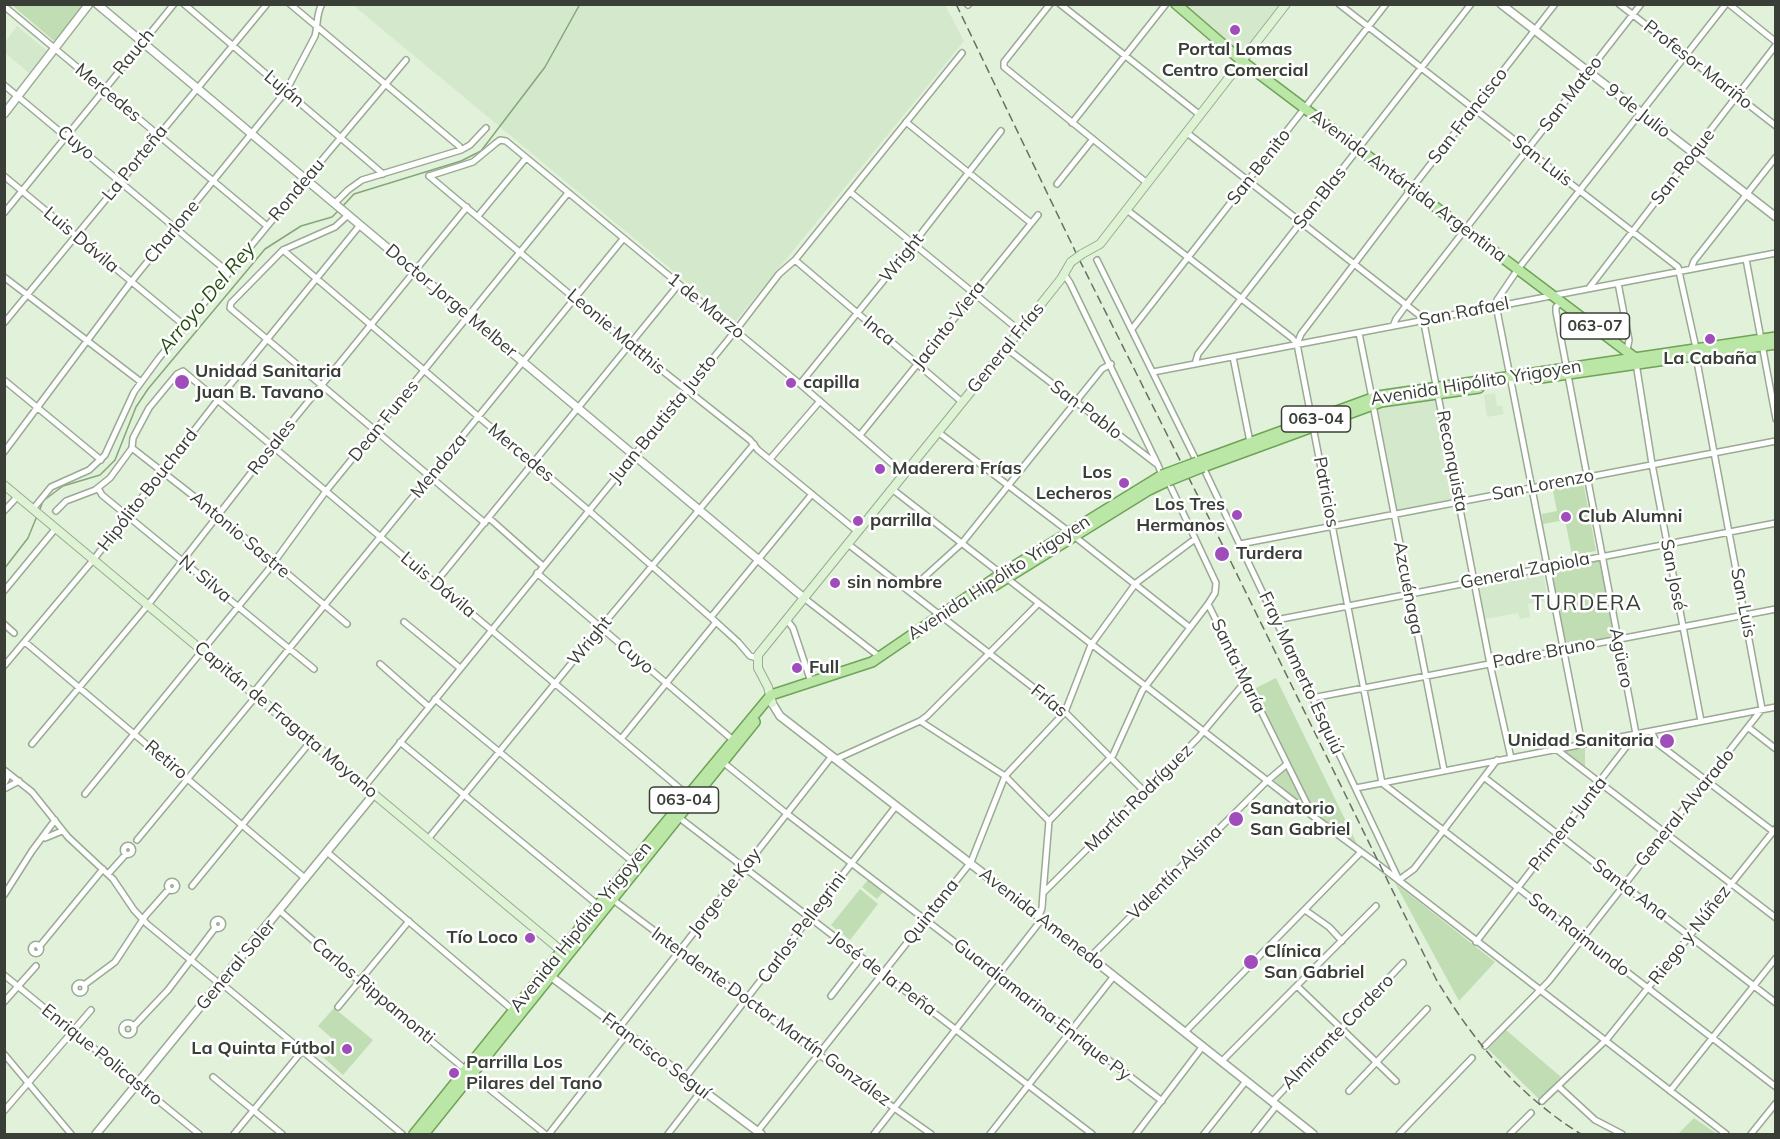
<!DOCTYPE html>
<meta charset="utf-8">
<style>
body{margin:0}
#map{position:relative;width:1780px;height:1139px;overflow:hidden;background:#e1f1da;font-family:Mulish,sans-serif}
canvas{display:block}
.frame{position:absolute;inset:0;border:6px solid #393f36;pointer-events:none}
</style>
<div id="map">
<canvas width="1780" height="1139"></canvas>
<div class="frame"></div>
</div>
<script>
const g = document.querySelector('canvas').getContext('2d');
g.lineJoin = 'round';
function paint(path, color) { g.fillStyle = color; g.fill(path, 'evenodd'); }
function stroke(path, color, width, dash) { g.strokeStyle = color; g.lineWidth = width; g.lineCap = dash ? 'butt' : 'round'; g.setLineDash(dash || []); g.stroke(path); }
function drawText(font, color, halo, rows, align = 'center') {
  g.font = font + ' Mulish,sans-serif'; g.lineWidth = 5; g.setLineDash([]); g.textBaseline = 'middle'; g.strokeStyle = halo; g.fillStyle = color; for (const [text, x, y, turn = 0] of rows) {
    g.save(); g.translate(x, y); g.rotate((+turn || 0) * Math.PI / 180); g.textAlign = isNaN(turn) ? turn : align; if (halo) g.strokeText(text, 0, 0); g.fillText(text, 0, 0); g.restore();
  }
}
paint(new Path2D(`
 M 353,5 L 945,5 L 964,41 L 735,322 Z
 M 1180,5 L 1280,5 L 1241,55 Z
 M 17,26 L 47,51 L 29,73 L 5,53 L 5,42 Z
 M 1495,393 L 1497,406 L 1502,406 L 1504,414 L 1487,417 L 1484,395 Z
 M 1436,396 L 1455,500 L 1395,512 L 1376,405 Z
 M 1543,573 L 1548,600 L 1528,604 L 1530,617 L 1520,619 L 1518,613 L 1485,619 L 1479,585 Z`), '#d4e9cb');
paint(new Path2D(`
 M 12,5 L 85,5 L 54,41 Z
 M 1583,481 L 1596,551 L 1572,555 L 1565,520 L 1543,524 L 1542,514 L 1557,511 L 1552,486 Z
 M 1602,556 L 1617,639 L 1563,649 L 1546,566 Z
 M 1276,678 L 1358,846 L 1314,812 L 1254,689 Z
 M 1585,746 L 1585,769 L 1562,750 Z
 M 1286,769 L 1306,808 L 1274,780 Z
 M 868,880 L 883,892 L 877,899 L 862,887 Z
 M 1395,883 L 1495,962 L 1459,1001 Z
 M 860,889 L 878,904 L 850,940 L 831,925 Z
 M 334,1008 L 373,1040 L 343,1075 L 322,1056 L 335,1041 L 318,1026 Z
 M 1506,1030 L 1561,1077 L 1539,1099 L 1488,1049 Z
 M 1694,1118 L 1717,1134 L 1678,1134 Z`), '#c0ddb4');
stroke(new Path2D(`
 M 342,207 L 354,194 L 461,161 L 481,151 L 545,67 L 580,4
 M 39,512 L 43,501 L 63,486 L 100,475 L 115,460 L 136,407 L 148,389 L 265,249 L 301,226 L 332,217 L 339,210
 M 4,569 L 28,538 L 37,516`), '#85a778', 1.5);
const minor = new Path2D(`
 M 184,4 L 383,174
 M 290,4 L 459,146 L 461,150
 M 1050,4 L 1004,62 L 1004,67 L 1147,183
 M 1060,4 L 1200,115
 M 1339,4 L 1678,267 L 1696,348
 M 1619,4 L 1776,126
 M 1729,4 L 1776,42
 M 968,5 L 969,4
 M 4,6 L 267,226
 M 4,85 L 228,272
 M 906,122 L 1031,223
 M 1072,123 L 1166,4
 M 1186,132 L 1423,318 L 1490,664 L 1511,758
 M 4,176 L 185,326
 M 429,176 L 473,162 L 496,143 L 500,140 L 506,141 L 800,384 L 904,474
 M 429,176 L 630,345 L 750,440 L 758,450 L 858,532
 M 1057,184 L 1093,139
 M 850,192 L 1020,331
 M 335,203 L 348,190 L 362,180 L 461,150 L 470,145 L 486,128
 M 1127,210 L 1292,338 L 1297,344 L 1382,783 L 1776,1087
 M 4,213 L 174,4
 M 348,215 L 335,227 L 283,250 L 231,303 L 230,308 L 485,523
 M 478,216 L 526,158
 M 283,250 L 588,510 L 716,622 L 738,642 L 750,656 L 757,658
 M 1746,259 L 1776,419
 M 795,260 L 962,402
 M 1097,260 L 1197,462
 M 1691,269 L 1694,261 L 1776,157
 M 1064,274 L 1070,283 L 1158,465
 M 4,277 L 141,382
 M 1618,283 L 1629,340 L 1627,350
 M 1589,288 L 1776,45
 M 4,323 L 267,4
 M 1393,326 L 1396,319 L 1407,304 L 1641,4
 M 1132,329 L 1386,4
 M 1359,333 L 1372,398
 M 1297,344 L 1301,334 L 1412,188 L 1555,4
 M 1006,348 L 1158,465 L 1162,475
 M 1233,357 L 1250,442
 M 1636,363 L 1652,464 L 1701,721
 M 1195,364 L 1198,354 L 1471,4
 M 1153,372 L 1776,253
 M 4,380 L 101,460
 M 800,384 L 913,244 L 1001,131
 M 1373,405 L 1444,770
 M 938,432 L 1068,531
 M 860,435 L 1038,215
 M 132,448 L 219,516 L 347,624
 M 4,452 L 131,282 L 286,91 L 315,36 C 318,25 316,14 322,4
 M 770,459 L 820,401
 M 1203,467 L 1399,880 L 1414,869 L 1497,760
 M 1168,481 L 1216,583 L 1215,593 L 1208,604 L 1313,816
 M 98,488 L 102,495 L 314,669
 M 892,489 L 1314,817 L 1375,862 L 1726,1134
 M 33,509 L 51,487 L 89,470 L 105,455 L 134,392 L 159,358 L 306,179 L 406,60
 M 4,511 L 18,496
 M 56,511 L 66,501 L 95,490 L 110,478 L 132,448 L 133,438 L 149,408 L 177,374 L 183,371 L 690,797
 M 489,518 L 543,566
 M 1074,536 L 1189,627
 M 848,544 L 1065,712 L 1145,792
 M 1240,544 L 1776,441
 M 537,573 L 733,740
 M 436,582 L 679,284
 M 4,591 L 56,528
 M 909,591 L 962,543 L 1102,369 L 1111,364
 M 804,598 L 880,657
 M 711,617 L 812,494
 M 787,620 L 793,628 L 811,682
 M 1276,620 L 1776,523
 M 404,622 L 460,668
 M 4,624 L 14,633
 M 25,642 L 306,879
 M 380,664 L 429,707
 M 4,666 L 94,559 L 217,401 L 360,225
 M 253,693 L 623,239
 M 1312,698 L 1776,609
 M 435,699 L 633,862
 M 920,721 L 1005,776 L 1049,821
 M 1749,728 L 1776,749
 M 1651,731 L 1657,743 L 1774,832
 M 621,739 L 716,622
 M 400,742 L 598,905
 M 32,744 L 148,605 L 272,446 L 467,207
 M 1582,744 L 1496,305 L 1497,300 L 1518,269 L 1726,4
 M 1556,749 L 1776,918
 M 836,759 L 920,721 L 927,716 L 1038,604
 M 724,763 L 786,813 L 1162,1101
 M 4,770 L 32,792 L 68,837 L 113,879 L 134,910 L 147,924 L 215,980
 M 1485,778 L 1776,1003
 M 4,784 L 9,774
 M 365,786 L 736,330 L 779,274 L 795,260 L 962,53
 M 1356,788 L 1776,707
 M 4,789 L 19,781
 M 85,794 L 269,569 L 326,491 L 568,193
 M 677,816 L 1092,1134
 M 45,838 L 62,831
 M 428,839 L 601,627 L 754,444
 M 137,840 L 257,695
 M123.5 850a4.5 4.5 0 1 1 9 0a4.5 4.5 0 1 1-9 0Z
 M 327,852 L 514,1011
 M 108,874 L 126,854
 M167.5 886a4.5 4.5 0 1 1 9 0a4.5 4.5 0 1 1-9 0Z
 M 192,886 L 311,741
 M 1043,893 L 1049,821 L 1113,755 L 1142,691 L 1208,604
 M 4,895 L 32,851 L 55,820
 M 612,899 L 818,1054 L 931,1134
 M 1305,910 L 1329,927 L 1342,941
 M 280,911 L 359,981 L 466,1070
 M 1039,916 L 1042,908 L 1043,893 L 1198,738 L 1245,682
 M213.5 924a4.5 4.5 0 1 1 9 0a4.5 4.5 0 1 1-9 0Z
 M 1476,942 L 1636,734 L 1556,312 L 1556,307 L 1562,301
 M31.5 949a4.5 4.5 0 1 1 9 0a4.5 4.5 0 1 1-9 0Z
 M 39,947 L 103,869
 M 1090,957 L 1267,781 L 1287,764
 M 4,975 L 199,1134
 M75 988a5 5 0 1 1 10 0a5 5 0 1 1-10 0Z
 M 221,983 L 402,1134
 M 84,985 L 115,962 L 146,915 L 169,889
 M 1297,986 L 1396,1081
 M 831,996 L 861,957
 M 4,1002 L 36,966
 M 338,1007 L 409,921
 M122 1029a6 6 0 1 1 12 0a6 6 0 1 1-12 0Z
 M 134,1026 L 168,990 L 215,928
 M 619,1028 L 832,756
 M 1185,1032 L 1361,852
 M 1485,1046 L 1549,981 L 1762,709 L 1696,356
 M 4,1054 L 71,1134
 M 1222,1061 L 1376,906
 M 472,1075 L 545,1134
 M 213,1077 L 282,1134
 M 685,1078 L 896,806
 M 1558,1086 L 1595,1120 L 1622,1134
 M 1349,1091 L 1427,1009
 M 1670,1091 L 1776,958
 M 1542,1101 L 1607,1039 L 1776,828
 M 1272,1102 L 1403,963
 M 4,1111 L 91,1010
 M 757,1132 L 971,862 L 1005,776 L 1065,712 L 1091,645 L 1136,583 L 1195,539
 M 234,1134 L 302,1051
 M 549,1134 L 627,1034
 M 668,1134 L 702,1090
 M 874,1134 L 1042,919
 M 990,1134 L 1114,976
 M 1136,1134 L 1203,1046
 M 1204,1134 L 1246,1081
 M 1254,1134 L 1277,1105
 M 1399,1134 L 1472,1058
 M 1510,1134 L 1531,1113
 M 1751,1134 L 1776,1103`);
const tertiary = new Path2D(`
 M 97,4 L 804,598
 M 1501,4 L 1776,217
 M 4,114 L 89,4
 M 772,703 L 780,716 L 1042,919 L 1313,1134
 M 549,975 L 761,1134
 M 96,1134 L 374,794`);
const secondary = new Path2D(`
 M 1082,254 L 1100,244 L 1286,4
 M 4,485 L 564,953
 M 772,703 L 768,687 L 758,668 L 758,655 L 1006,348 L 1061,279 L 1071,262`);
const primary = new Path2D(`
 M 1176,4 L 1242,61 L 1642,363
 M 1534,379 L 1776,344
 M 1197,462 L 1378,396 L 1776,337
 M 1203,467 L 1381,402 L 1479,388
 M 991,588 L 1149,490 L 1168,481
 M 414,1134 L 633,862 L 771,695 L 872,662 L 1001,574 L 1162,475
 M 424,1134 L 755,722`);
stroke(minor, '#9aaa94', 8);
stroke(tertiary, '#9aaa94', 10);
stroke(secondary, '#9aaa94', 10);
stroke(primary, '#70a258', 12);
stroke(minor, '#fff', 5);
stroke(tertiary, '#fff', 7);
stroke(secondary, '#ddf3d3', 8);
stroke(primary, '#bbe7a6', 9);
stroke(new Path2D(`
 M 956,4 L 1079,259 L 1227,554 L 1436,979 C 1473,1041 1519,1096 1581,1134`), '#677063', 1.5, [9, 4.5]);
const secondaryBridge = new Path2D(`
 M 1071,262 L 1082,254`);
const primaryBridge = new Path2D(`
 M 1162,475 L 1197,462
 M 1168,481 L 1203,467`);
stroke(secondaryBridge, '#9aaa94', 10, []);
stroke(primaryBridge, '#70a258', 12, []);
stroke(secondaryBridge, '#ddf3d3', 8);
stroke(primaryBridge, '#bbe7a6', 9);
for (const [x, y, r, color] of [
 [1235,30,6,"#a04dbc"],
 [1710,339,6,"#a04dbc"],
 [182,382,8,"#a04dbc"],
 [791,383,6,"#a04dbc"],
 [880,469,6,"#a04dbc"],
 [1124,483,6,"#a04dbc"],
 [1237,515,6,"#a04dbc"],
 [1566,517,6,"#a04dbc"],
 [858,521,6,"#a04dbc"],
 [1222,554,8,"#a04dbc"],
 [835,583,6,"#a04dbc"],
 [797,668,6,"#a04dbc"],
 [1667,741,8,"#a04dbc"],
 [1236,819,8,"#a04dbc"],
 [530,938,6,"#a04dbc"],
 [1251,962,8,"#a04dbc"],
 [347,1049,6,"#a04dbc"],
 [454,1073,6,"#a04dbc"]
]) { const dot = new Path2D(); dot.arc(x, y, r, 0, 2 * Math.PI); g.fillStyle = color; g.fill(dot); stroke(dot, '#fff', 2); }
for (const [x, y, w] of [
 [1595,326,69],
 [1316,419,69],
 [684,800,69]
]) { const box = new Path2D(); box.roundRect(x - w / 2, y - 13, w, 26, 4.5); g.fillStyle = '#fff'; g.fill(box); stroke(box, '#393f36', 1.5); }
drawText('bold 16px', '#393f36', null, [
 ["063-07",1595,326],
 ["063-04",1316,419],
 ["063-04",684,800]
]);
drawText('bold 18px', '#393f36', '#fff', [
 ["Portal Lomas",1235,50,"center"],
 ["Centro Comercial",1235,71,"center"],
 ["La Cabaña",1710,359,"center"],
 ["Unidad Sanitaria",195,372],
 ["Juan B. Tavano",195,393],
 ["capilla",803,383],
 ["Maderera Frías",892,469],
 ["Los",1112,473,"right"],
 ["Lecheros",1112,494,"right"],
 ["Los Tres",1225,505,"right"],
 ["Hermanos",1225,526,"right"],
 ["Club Alumni",1578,517],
 ["parrilla",870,521],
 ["Turdera",1236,554],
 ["sin nombre",847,583],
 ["Full",809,668],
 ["Unidad Sanitaria",1654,741,"right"],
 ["Sanatorio",1250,809],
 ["San Gabriel",1250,830],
 ["Tío Loco",518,938,"right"],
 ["Clínica",1264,952],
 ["San Gabriel",1264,973],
 ["La Quinta Fútbol",335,1049,"right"],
 ["Parrilla Los",466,1063],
 ["Pilares del Tano",466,1084]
], 'left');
drawText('18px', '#393f36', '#fff', [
 ["Rauch",134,52,-51],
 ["Profesor Mariño",1698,65,38],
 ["Luján",284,89,40],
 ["Mercedes",108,93,40],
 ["San Mateo",1571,94,-52],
 ["9 de Julio",1638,111,38],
 ["San Francisco",1468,116,-52],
 ["Cuyo",76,143,40],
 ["San Luis",1542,161,38],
 ["La Porteña",135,163,-51],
 ["San Benito",1259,167,-52],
 ["San Roque",1683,167,-52],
 ["Avenida Antártida Argentina",1408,186,37],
 ["Rondeau",297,190,-50],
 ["San Blas",1320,198,-52],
 ["Charlone",172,232,-51],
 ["Luis Dávila",81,240,40],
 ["Wright",902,258,-51],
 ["Doctor Jorge Melber",451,301,40],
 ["1 de Marzo",706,306,39],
 ["San Rafael",1464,312,-11],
 ["Jacinto Viera",949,325,-52],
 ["Inca",879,331,39],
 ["Leonie Matthis",616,332,40],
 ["General Frías",1006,348,-51],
 ["Avenida Hipólito Yrigoyen",1476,383,-9],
 ["San Pablo",1086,410,37],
 ["Juan Bautista Justo",663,419,-51],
 ["Dean Funes",384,421,-51],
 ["Rosales",272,447,-52],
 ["Mercedes",521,453,40],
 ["Reconquista",1452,461,79],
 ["Mendoza",439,466,-51],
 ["San Lorenzo",1543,485,-11],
 ["Hipólito Bouchard",148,490,-52],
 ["Patricios",1326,492,79],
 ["Antonio Sastre",240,535,40],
 ["General Zapiola",1525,571,-11],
 ["San José",1673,575,79],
 ["Avenida Hipólito Yrigoyen",999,578,-33],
 ["N. Silva",205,579,40],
 ["Luis Dávila",438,585,40],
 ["Azcuénaga",1408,588,79],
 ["San Luis",1743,603,79],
 ["Wright",590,641,-51],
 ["Padre Bruno",1544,653,-11],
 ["Cuyo",635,657,40],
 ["Agüero",1621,658,79],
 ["Santa María",1238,666,64],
 ["Fray Mamerto Esquiú",1301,673,65],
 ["Frías",1049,701,39],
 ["Capitán de Fragata Moyano",286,720,40],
 ["Retiro",166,760,40],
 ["Martín Rodríguez",1139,798,-45],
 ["General Alvarado",1685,808,-51],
 ["Primera Junta",1568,824,-52],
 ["Valentín Alsina",1175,873,-45],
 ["Santa Ana",1630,890,37],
 ["Jorge de Kay",725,892,-52],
 ["Quintana",931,912,-52],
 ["Avenida Amenedo",1042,919,38],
 ["Avenida Hipólito Yrigoyen",581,927,-51],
 ["Carlos Pellegrini",802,928,-53],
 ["San Raimundo",1579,935,38],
 ["Riego y Núñez",1690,935,-52],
 ["General Soler",236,965,-50],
 ["José de la Peña",883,974,37],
 ["Carlos Rippamonti",373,991,40],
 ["Guardiamarina Enrique Py",1042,1010,38],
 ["Intendente Doctor Martín González",771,1017,36],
 ["Almirante Cordero",1338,1032,-46],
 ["Enrique Policastro",102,1055,39],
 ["Francisco Seguí",656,1056,37]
]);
drawText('italic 20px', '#264f0f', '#fff', [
 ["Arroyo Del Rey",207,298,-50]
]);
g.letterSpacing = '1.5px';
drawText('21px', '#393f36', '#fff', [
 ["TURDERA",1587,604]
]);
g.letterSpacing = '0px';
</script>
